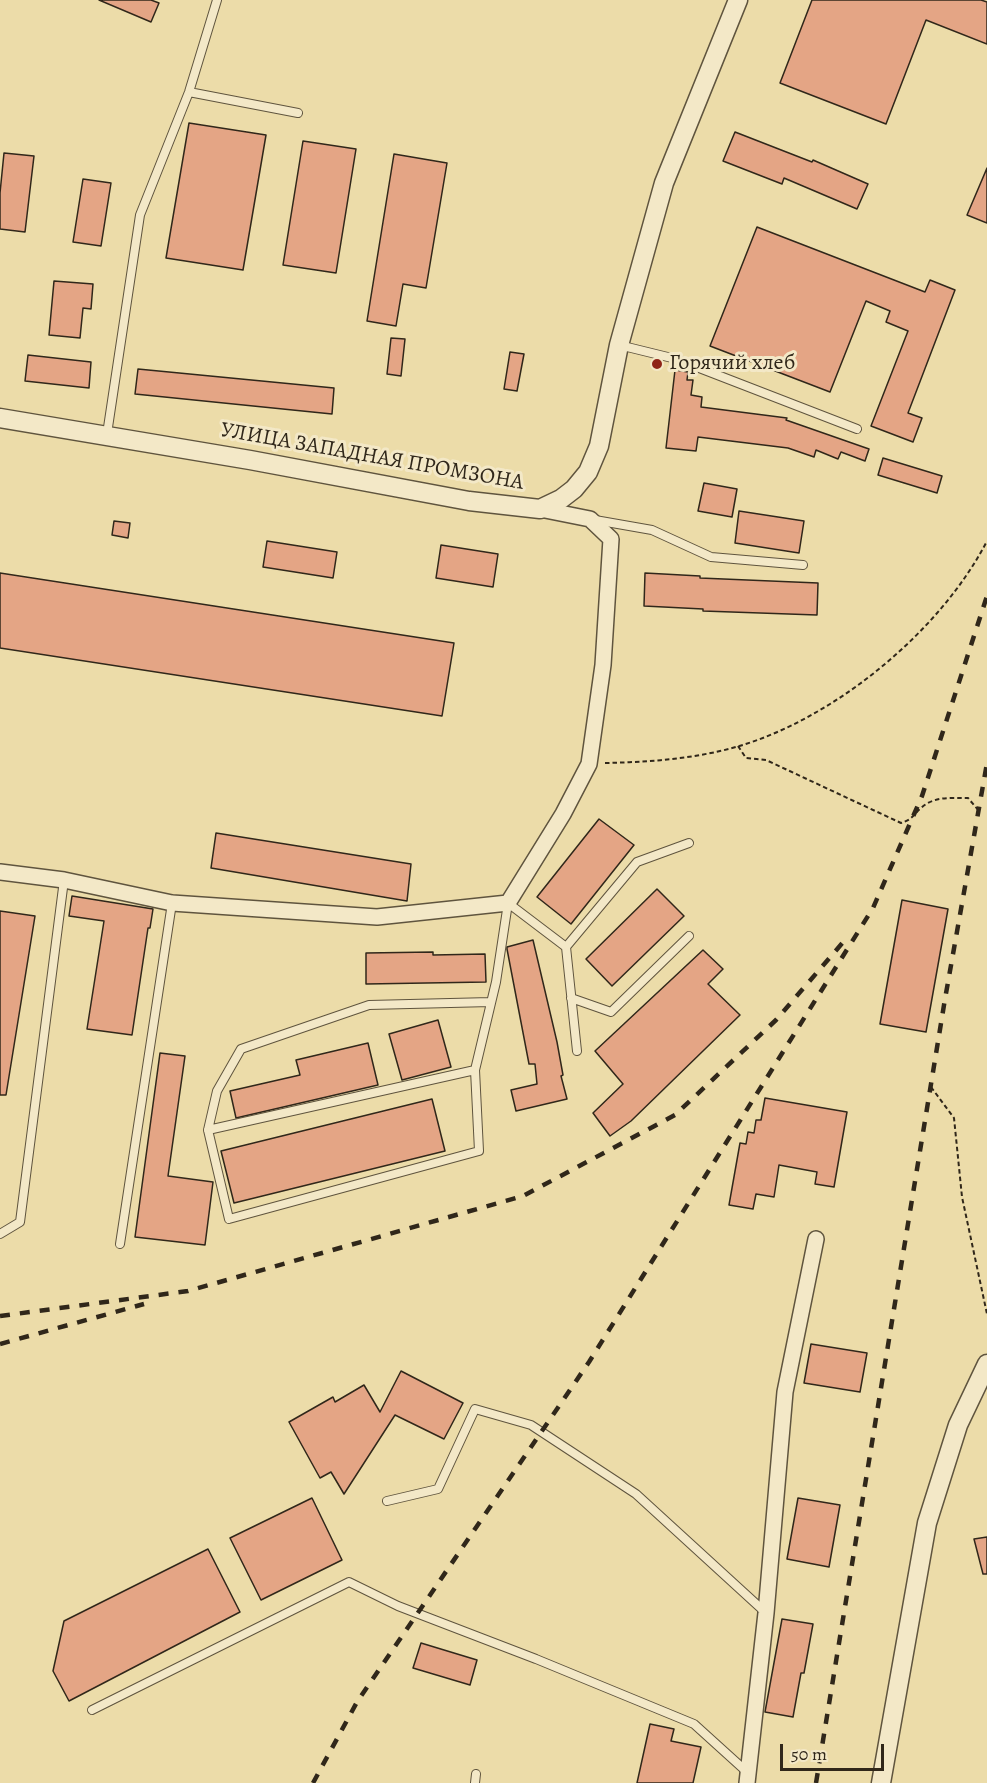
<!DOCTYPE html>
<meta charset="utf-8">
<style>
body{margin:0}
#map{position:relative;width:987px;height:1783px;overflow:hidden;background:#ecdca9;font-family:Alegreya,serif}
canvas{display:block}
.scale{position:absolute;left:780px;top:1744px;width:104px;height:27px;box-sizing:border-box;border:3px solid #30271a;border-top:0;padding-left:8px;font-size:18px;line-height:21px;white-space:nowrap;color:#30271a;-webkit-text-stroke:4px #f3e8c7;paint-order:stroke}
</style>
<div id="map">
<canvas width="987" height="1783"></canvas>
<div class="scale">50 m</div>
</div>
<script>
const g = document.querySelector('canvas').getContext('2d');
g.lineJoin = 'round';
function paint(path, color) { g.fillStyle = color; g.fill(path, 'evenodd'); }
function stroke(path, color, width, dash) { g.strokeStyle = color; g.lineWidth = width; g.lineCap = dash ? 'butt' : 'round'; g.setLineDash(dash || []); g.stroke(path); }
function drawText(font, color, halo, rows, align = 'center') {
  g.font = font + ' Alegreya,serif'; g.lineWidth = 6; g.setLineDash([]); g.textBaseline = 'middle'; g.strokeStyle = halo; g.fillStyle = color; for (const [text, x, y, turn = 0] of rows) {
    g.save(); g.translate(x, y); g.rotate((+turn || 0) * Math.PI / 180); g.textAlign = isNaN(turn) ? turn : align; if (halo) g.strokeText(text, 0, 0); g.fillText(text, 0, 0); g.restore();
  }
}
const building = new Path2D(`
 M 99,0 L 151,0 L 159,3 L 151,22 Z
 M 812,0 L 981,0 L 987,2 L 987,44 L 926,20 L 886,124 L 780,83 Z
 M 189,123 L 266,135 L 243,270 L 166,258 Z
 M 735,132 L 812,162 L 813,160 L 868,184 L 857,209 L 784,178 L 782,184 L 723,161 Z
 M 303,141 L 356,149 L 336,273 L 283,265 Z
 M 4,153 L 34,156 L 25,232 L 0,229 L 0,193 Z
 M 394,154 L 447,163 L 426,288 L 403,284 L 396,326 L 367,321 Z
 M 987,168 L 987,223 L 967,215 Z
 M 83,179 L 111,183 L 101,246 L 73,242 Z
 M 757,227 L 925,292 L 930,280 L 955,290 L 908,413 L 922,418 L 913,442 L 871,426 L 908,331 L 886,322 L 890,311 L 866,301 L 830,392 L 710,346 Z
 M 54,281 L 93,284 L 91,309 L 83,308 L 80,338 L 49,335 Z
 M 391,338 L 405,339 L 401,376 L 387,374 Z
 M 510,352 L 524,354 L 517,391 L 504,389 Z
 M 28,355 L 91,362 L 89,388 L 25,381 Z
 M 138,369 L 334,388 L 332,414 L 135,394 Z
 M 675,370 L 688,372 L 687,380 L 693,380 L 691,395 L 702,397 L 701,407 L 787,418 L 786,420 L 869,449 L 865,461 L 841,452 L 838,459 L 816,450 L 814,457 L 788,448 L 698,437 L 696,451 L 666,448 Z
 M 883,458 L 942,476 L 937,493 L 878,475 Z
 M 704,483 L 737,489 L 732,517 L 698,511 Z
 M 739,511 L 804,521 L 799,553 L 735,543 Z
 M 114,521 L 130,523 L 128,538 L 112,535 Z
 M 267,541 L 337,552 L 333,578 L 263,567 Z
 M 441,545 L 498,554 L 493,587 L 436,578 Z
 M 0,573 L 454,643 L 442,716 L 0,648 Z
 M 645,573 L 700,576 L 700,578 L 818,583 L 817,615 L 703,611 L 703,609 L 644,606 Z
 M 599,819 L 634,845 L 571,924 L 537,897 Z
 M 216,833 L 411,864 L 407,901 L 211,868 Z
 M 657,889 L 684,916 L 612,986 L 586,959 Z
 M 72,896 L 153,909 L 150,928 L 148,928 L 132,1035 L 87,1029 L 104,921 L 69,916 Z
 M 902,900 L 948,909 L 926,1032 L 880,1024 Z
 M 0,911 L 35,916 L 6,1095 L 0,1095 Z
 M 533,940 L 557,1042 L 563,1075 L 561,1076 L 567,1099 L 516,1111 L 511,1090 L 537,1084 L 535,1064 L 529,1064 L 507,949 L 507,947 Z
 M 703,950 L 723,969 L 708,984 L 740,1015 L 631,1121 L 610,1136 L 593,1113 L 623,1084 L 595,1051 Z
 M 433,952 L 433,955 L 485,954 L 486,982 L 366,984 L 366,953 Z
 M 438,1020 L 451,1067 L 402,1080 L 389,1034 Z
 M 368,1043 L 378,1085 L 236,1118 L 230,1091 L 300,1075 L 296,1060 Z
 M 160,1053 L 185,1056 L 168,1176 L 213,1182 L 205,1245 L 135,1237 Z
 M 765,1098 L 847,1112 L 834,1187 L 815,1184 L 817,1172 L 779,1165 L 774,1197 L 756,1194 L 753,1209 L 729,1205 L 740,1143 L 746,1144 L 748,1132 L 754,1133 L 756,1120 L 761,1120 Z
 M 432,1099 L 445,1151 L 234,1203 L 221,1151 Z
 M 811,1344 L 867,1353 L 860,1392 L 804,1383 Z
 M 401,1371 L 463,1403 L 444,1439 L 395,1415 L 344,1494 L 331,1472 L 320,1478 L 289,1422 L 333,1397 L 335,1402 L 364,1385 L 380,1412 Z
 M 312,1498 L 342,1560 L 261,1600 L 230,1538 Z
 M 798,1498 L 840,1505 L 829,1567 L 787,1559 Z
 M 987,1537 L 987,1574 L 983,1574 L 974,1539 Z
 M 208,1549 L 240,1612 L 69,1701 L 53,1671 L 64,1621 Z
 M 782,1619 L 813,1624 L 804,1673 L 801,1673 L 793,1717 L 765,1712 Z
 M 421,1643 L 477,1660 L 470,1685 L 413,1668 Z
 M 650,1724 L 674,1729 L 671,1741 L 701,1747 L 693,1783 L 637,1783 Z`);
paint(building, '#e4a585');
stroke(building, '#30271a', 1.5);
const service = new Path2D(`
 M 189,92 L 298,113
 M 619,345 L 676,359 L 857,429
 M 107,434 L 140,215 L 189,92 L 217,0
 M 595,520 L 652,530 L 711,557 L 803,565
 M 566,947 L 637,862 L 689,843
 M 571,998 L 611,1012 L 689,936
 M 475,1070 L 208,1130 L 229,1219 L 479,1151 L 475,1070 L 496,982 L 508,903 L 566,947 L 577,1051
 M 208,1130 L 217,1091 L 241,1049 L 369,1005 L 491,1002
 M 0,1234 L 20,1222 L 64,880
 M 120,1244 L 172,903
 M 387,1501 L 438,1489 L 475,1409 L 531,1425 L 636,1494 L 765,1612
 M 92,1710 L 349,1582 L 398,1606 L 536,1659 L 694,1724 L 747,1772
 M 475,1783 L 476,1774`);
const minor = new Path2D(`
 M 0,872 L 64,880 L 172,903 L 377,917 L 508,903 L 563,814 L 589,764 L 603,665 L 611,539 L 590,519 L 540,509
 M 747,1783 L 766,1613 L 785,1392 L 816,1239`);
const tertiary = new Path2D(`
 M 0,418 L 250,460 L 469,501 L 540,509 L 561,499 L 574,489 L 588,472 L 599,446 L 619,345 L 664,183 L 738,0
 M 881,1783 L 927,1523 L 958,1425 L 987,1364`);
stroke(service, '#5f543e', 10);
stroke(minor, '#5f543e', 18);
stroke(tertiary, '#5f543e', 21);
stroke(new Path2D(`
 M 738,746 L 746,758 L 766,760 L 901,823 C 913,819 912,816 921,808 C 934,796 951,798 968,798 L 979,811
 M 605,763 C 649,762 693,759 736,747 C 834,719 940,632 987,541
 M 931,1087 L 954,1118 L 962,1197 L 987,1314`), '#30271a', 2, [4.5, 3]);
stroke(service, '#f3e8c7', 8);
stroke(minor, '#f3e8c7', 15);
stroke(tertiary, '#f3e8c7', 18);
stroke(new Path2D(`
 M 0,1316 L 188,1291 L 523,1196 L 675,1115 L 776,1020 L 845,940
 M 0,1344 L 144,1304
 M 313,1783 L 357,1702 L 589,1362 L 873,908 L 922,796 L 987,596
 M 816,1783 L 945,999 L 987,763`), '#30271a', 4.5, [10, 10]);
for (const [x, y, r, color] of [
 [657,364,6,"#8f2418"]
]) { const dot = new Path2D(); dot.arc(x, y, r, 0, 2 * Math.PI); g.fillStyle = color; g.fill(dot); stroke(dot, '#f3e8c7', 2); }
drawText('22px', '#30271a', '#f3e8c7', [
 ["Горячий хлеб",669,364]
], 'left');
drawText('22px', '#30271a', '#f3e8c7', [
 ["УЛИЦА ЗАПАДНАЯ ПРОМЗОНА",372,457,10]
]);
</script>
